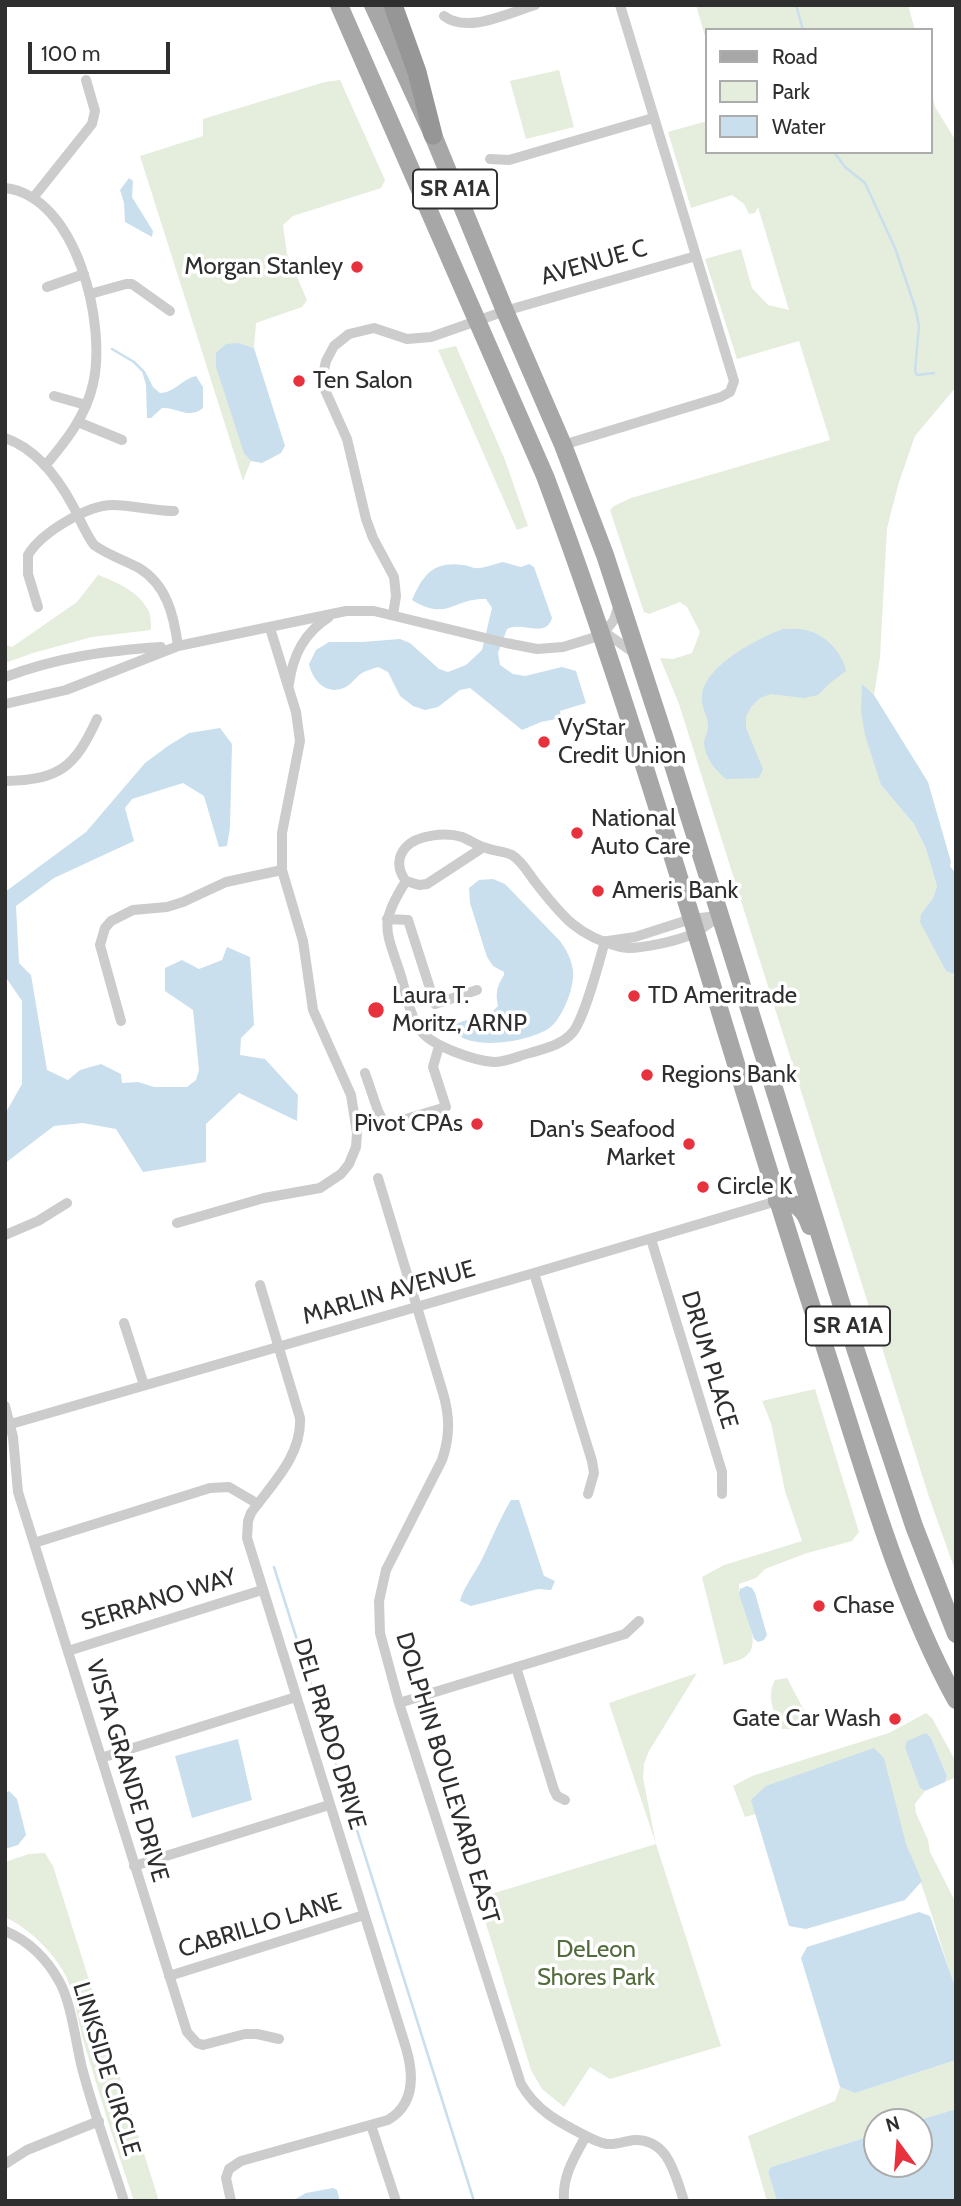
<!DOCTYPE html>
<style>
body{margin:0}
#map{position:relative;width:961px;height:2206px;overflow:hidden;background:#fff;font-family:Cabin,sans-serif}
canvas{display:block}
.frame{position:absolute;inset:0;border:7px solid #2f2f2f;pointer-events:none}
.legend{position:absolute;left:705px;top:28px;width:228px;height:126px;box-sizing:border-box;background:#fff;border:2px solid #acacac;margin:0;padding:9px 12px;list-style:none;font-size:21px;color:#2f2f2f}
.legend li{display:flex;align-items:center;gap:14px;height:35px}
.legend b{width:35px;border:2px solid #acacac}
.north{position:absolute;left:863px;top:2108px;width:70px;height:70px;box-sizing:border-box;background:#fff;border:2px solid #acacac;border-radius:50%;rotate:344deg;font-size:19px;font-weight:700;line-height:28px;text-align:center;color:#2f2f2f}
.north::after{content:'';display:block;margin:auto;width:24px;height:32px;background:#e7313d;clip-path:polygon(50% 0,100% 100%,50% 72%,0 100%)}
.scale{position:absolute;left:28px;top:42px;width:142px;height:32px;box-sizing:border-box;border:4px solid #2f2f2f;border-top:0;padding-left:9px;font-size:21px;line-height:24px;white-space:nowrap;color:#2f2f2f;-webkit-text-stroke:5px #fff;paint-order:stroke}
</style>
<div id="map">
<canvas width="961" height="2206"></canvas>
<div class="frame"></div>
<ul class="legend">
<li><b style="height:9px;background:#a7a7a7"></b>Road</li>
<li><b style="height:19px;background:#e5eddd"></b>Park</li>
<li><b style="height:19px;background:#c9dfed"></b>Water</li>
</ul>
<div class="north">N</div>
<div class="scale">100 m</div>
</div>
<script>
const g = document.querySelector('canvas').getContext('2d');
g.lineJoin = 'round';
function paint(path, color) { g.fillStyle = color; g.fill(path, 'evenodd'); }
function stroke(path, color, width, dash) { g.strokeStyle = color; g.lineWidth = width; g.lineCap = dash ? 'butt' : 'round'; g.setLineDash(dash || []); g.stroke(path); }
function drawText(font, color, halo, rows, align = 'center') {
  g.font = font + ' Cabin,sans-serif'; g.lineWidth = 7; g.setLineDash([]); g.textBaseline = 'middle'; g.strokeStyle = halo; g.fillStyle = color; for (const [text, x, y, turn = 0] of rows) {
    g.save(); g.translate(x, y); g.rotate((+turn || 0) * Math.PI / 180); g.textAlign = isNaN(turn) ? turn : align; if (halo) g.strokeText(text, 0, 0); g.fillText(text, 0, 0); g.restore();
  }
}
paint(new Path2D(`
 M 696,5 L 908,5 L 915,30 L 707,30 L 707,43 Z
 M 559,70 L 574,127 L 526,139 L 510,81 Z
 M 340,80 L 385,180 L 381,188 L 293,216 L 283,225 L 287,254 L 307,300 L 302,307 L 256,323 L 254,348 L 239,343 L 244,452 L 251,461 L 243,481 L 140,156 L 203,136 L 203,119 L 325,82 Z
 M 931,91 L 935,107 L 956,141 L 956,387 L 915,436 L 899,482 L 887,528 L 880,657 L 874,695 L 862,685 L 881,785 L 914,824 L 926,849 L 937,886 L 933,898 L 921,914 L 946,971 L 953,974 L 956,983 L 956,1573 L 929,1497 L 679,704 L 660,658 L 673,659 L 692,653 L 700,632 L 687,607 L 680,602 L 649,614 L 644,612 L 610,510 L 614,506 L 631,498 L 830,440 L 799,341 L 737,359 L 705,259 L 741,249 L 752,288 L 768,305 L 789,310 L 758,207 L 755,213 L 749,214 L 744,204 L 732,195 L 691,208 L 668,132 L 707,121 L 707,152 L 931,152 Z
 M 456,346 L 505,460 L 528,526 L 517,530 L 438,350 Z
 M 98,575 C 117,582 140,592 149,612 C 151,617 151,624 151,630 L 92,637 L 33,653 L 5,663 L 5,645 L 12,647 L 77,602 Z
 M 815,1389 L 859,1532 L 852,1541 L 807,1553 L 765,1569 L 756,1578 L 739,1584 C 738,1605 766,1643 745,1657 C 739,1661 730,1662 724,1665 L 702,1577 L 724,1565 L 802,1541 L 785,1491 L 771,1423 L 762,1401 Z
 M 697,1673 L 649,1751 L 644,1764 L 643,1778 L 656,1844 L 721,2046 L 610,2079 L 590,2067 L 564,2107 L 542,2089 L 531,2070 L 478,1898 L 656,1844 L 609,1703 Z
 M 787,1678 L 806,1714 L 806,1725 L 795,1729 L 782,1729 C 774,1714 766,1696 775,1680 Z
 M 926,1713 L 932,1718 L 956,1762 L 956,1777 L 945,1782 L 947,1776 L 931,1738 L 920,1788 L 925,1791 L 915,1804 L 916,1813 L 928,1840 L 930,1852 L 956,1903 L 956,1989 C 939,1941 926,1891 906,1844 L 752,1800 L 756,1814 L 745,1817 L 733,1786 L 752,1776 L 889,1733 Z
 M 45,1853 L 53,1866 L 159,2201 L 134,2201 C 116,2149 100,2096 84,2043 C 78,2022 75,1996 66,1976 C 53,1952 30,1929 5,1917 L 5,1862 L 29,1854 Z
 M 956,2060 L 956,2109 L 913,2122 L 877,2122 L 877,2134 L 771,2167 L 768,2172 L 777,2201 L 767,2201 L 748,2136 L 835,2101 L 840,2087 L 855,2093 Z`), '#e5eddd');
paint(new Path2D(`
 M 129,178 L 133,181 L 132,197 L 153,231 L 152,237 L 125,222 L 124,203 L 120,190 Z
 M 239,343 L 254,348 L 285,446 L 281,453 L 262,463 L 251,461 L 244,453 L 216,367 L 216,353 L 226,344 Z
 M 142,371 L 145,371 L 153,387 L 160,393 C 174,393 182,379 196,376 L 203,387 L 203,408 C 189,420 177,407 162,408 L 151,418 L 147,418 L 146,385 Z
 M 503,562 L 521,567 L 529,564 L 534,567 L 552,618 C 546,639 522,621 507,629 L 498,653 L 500,665 L 513,674 L 525,676 L 562,667 L 576,671 L 586,703 L 560,711 L 561,718 L 541,722 L 522,730 L 470,688 L 460,690 L 438,707 L 425,710 L 413,706 L 400,696 L 388,672 L 378,667 C 373,669 367,670 362,673 C 357,676 354,681 349,685 C 330,698 313,683 309,664 L 316,650 L 329,642 L 362,642 L 400,639 L 410,643 L 439,669 L 448,672 L 466,665 L 482,650 L 492,608 L 486,599 C 452,598 448,622 412,600 C 423,575 433,561 463,565 C 467,565 470,567 474,568 C 483,569 494,564 503,562 Z
 M 783,629 C 790,629 798,628 805,630 C 824,633 843,653 846,671 L 830,683 L 818,695 L 804,698 L 771,694 L 760,698 L 752,706 L 746,716 L 746,728 L 763,769 L 759,778 L 726,779 C 716,771 705,758 704,743 C 704,738 708,733 708,727 C 709,716 700,707 702,696 C 704,666 758,638 783,629 Z
 M 862,684 L 874,695 L 928,782 L 951,862 L 950,866 L 956,874 L 956,971 L 953,974 L 946,971 L 920,922 L 921,914 L 933,898 L 937,886 L 926,849 L 914,824 L 881,785 L 865,735 L 861,712 Z
 M 220,728 L 232,744 L 230,827 L 227,846 L 219,847 L 204,796 L 183,783 L 132,799 L 125,808 L 134,841 L 54,878 L 16,906 L 19,963 L 31,975 L 47,1070 L 68,1080 L 80,1070 L 101,1064 L 121,1074 L 122,1083 L 138,1082 L 154,1087 L 187,1087 L 196,1080 L 199,1070 L 193,1010 L 165,991 L 165,968 L 182,960 L 199,969 L 222,960 L 227,947 L 250,957 L 254,1025 L 241,1038 L 240,1055 L 265,1059 L 298,1095 L 297,1121 L 239,1093 L 206,1124 L 206,1162 L 143,1172 L 116,1129 L 83,1123 L 54,1126 L 8,1161 L 5,1165 L 5,1114 L 22,1084 L 22,1001 L 5,976 L 5,892 L 86,832 L 145,763 L 168,746 L 189,733 Z
 M 493,879 L 505,884 L 560,941 C 566,949 572,960 573,971 C 575,987 562,1020 548,1029 C 527,1042 473,1051 454,1032 L 454,1026 L 458,1023 L 493,1011 L 498,1006 C 495,993 497,986 504,975 L 504,972 L 493,966 L 487,957 L 470,903 L 469,888 L 479,880 Z
 M 511,1500 L 519,1500 L 544,1576 L 555,1581 L 551,1590 L 538,1589 L 471,1606 L 460,1601 C 464,1586 474,1575 481,1561 C 491,1541 499,1520 511,1500 Z
 M 747,1586 L 752,1588 L 755,1593 L 767,1635 L 764,1640 L 758,1642 L 754,1639 L 739,1594 L 740,1589 Z
 M 926,1733 L 931,1738 L 947,1776 L 945,1782 L 925,1791 L 920,1788 L 905,1747 L 907,1741 Z
 M 238,1739 L 252,1800 L 192,1818 L 175,1756 Z
 M 874,1748 L 884,1758 L 906,1844 L 922,1881 L 905,1900 L 806,1929 L 789,1926 L 751,1800 L 766,1786 Z
 M 9,1791 L 17,1799 L 26,1835 L 18,1845 L 5,1849 L 5,1793 Z
 M 919,1912 L 930,1916 L 956,1989 L 956,2060 L 855,2093 L 840,2087 L 801,1958 L 807,1947 Z
 M 956,2109 L 956,2201 L 777,2201 L 768,2172 L 771,2167 L 877,2134 L 877,2164 L 919,2164 L 919,2122 L 913,2122 Z
 M 333,2188 L 337,2190 L 340,2201 L 292,2201 L 306,2193 Z`), '#c9dfed');
stroke(new Path2D(`
 M 796,5 L 803,30
 M 834,152 L 845,167 L 865,183 L 895,248 L 915,307 L 919,326 L 915,371 L 917,375 L 934,373
 M 112,349 L 134,362 L 143,371
 M 274,1567 L 474,2201`), '#c9dfed', 2.5);
stroke(new Path2D(`
 M 444,16 C 468,34 508,13 535,5
 M 490,159 L 509,160 L 653,118
 M 5,188 C 77,196 107,325 93,384 C 86,416 66,441 45,466
 M 33,198 L 92,124 L 95,111 L 86,80
 M 47,287 L 84,274
 M 90,294 L 126,284 L 132,284 L 170,311
 M 54,396 L 86,405
 M 78,422 L 122,440
 M 5,438 C 37,449 58,478 73,506 C 80,519 85,533 94,545 C 108,555 124,560 139,568 C 167,585 174,616 178,646
 M 563,445 L 721,397 L 730,392 L 734,381 L 620,5
 M 38,607 L 28,574 L 28,555 C 41,533 87,505 113,505 C 133,505 153,511 174,511
 M 393,615 L 396,596 L 394,577 L 373,538 L 366,519 L 347,439 L 325,390 L 324,370 L 326,361 L 334,346 L 349,334 L 374,328 L 407,339 L 431,337 L 505,311 L 696,256
 M 602,635 L 614,620 L 619,604
 M 5,677 C 59,657 104,651 161,647
 M 289,684 C 293,655 304,633 329,617
 M 5,704 L 66,690 L 178,646 L 346,611 L 374,611 L 506,643 L 537,649 L 563,647 L 602,635 L 610,636 L 634,653
 M 5,781 C 60,780 75,767 97,719
 M 482,848 L 427,884 L 419,885 L 406,881 C 398,871 396,858 406,847 C 417,835 446,832 462,837 C 470,840 477,846 486,848 C 494,851 504,851 512,855 C 522,861 529,874 536,883 C 562,916 577,936 620,947 C 635,951 684,940 698,931 C 705,927 712,921 719,916
 M 406,881 C 378,925 386,929 401,976 C 406,993 410,1017 421,1031 C 432,1046 475,1061 494,1062 C 506,1062 518,1056 530,1053 C 546,1048 562,1045 573,1032 C 585,1017 599,962 605,941
 M 387,919 L 408,920 L 435,1004 L 477,990
 M 608,941 L 635,937 L 691,919 L 718,916
 M 121,1021 L 100,945 L 105,928 L 111,921 L 133,910 L 167,907 L 183,902 L 226,882 L 282,870
 M 365,1073 L 378,1111 L 383,1121 L 396,1122 L 446,1107 L 433,1067 L 439,1046
 M 378,1178 L 443,1393 C 450,1417 450,1437 442,1460 L 386,1570 L 379,1601 L 380,1633 L 399,1703 L 521,2084 C 536,2110 557,2121 582,2134 C 590,2138 599,2143 607,2144 C 617,2145 625,2141 634,2140 C 669,2139 675,2175 684,2201
 M 177,1223 L 264,1198 L 320,1188 L 341,1174 L 349,1164 L 356,1147 L 357,1133 L 351,1095 L 313,1010 L 303,941 L 282,870 L 282,833 L 300,741 L 296,712 L 270,628
 M 5,1235 L 38,1221 L 67,1203
 M 651,1239 L 722,1472 L 722,1494
 M 534,1273 L 592,1461 L 594,1473 L 588,1494
 M 124,1323 L 144,1385
 M 5,1406 L 13,1437 L 18,1492 L 187,2032 L 197,2043 L 203,2045 L 245,2034 L 257,2034 L 279,2039
 M 11,1424 L 534,1273 L 777,1201
 M 34,1543 L 210,1488 L 229,1487 L 258,1504
 M 68,1651 L 262,1590
 M 516,1667 L 554,1790 L 557,1796 L 565,1800
 M 399,1703 L 625,1634 L 639,1621
 M 101,1758 L 296,1697
 M 134,1866 L 329,1805
 M 5,1931 C 28,1940 47,1959 59,1981 C 71,2001 76,2044 82,2068 C 94,2113 110,2157 124,2201
 M 169,1976 L 364,1915
 M 371,2125 L 396,2201
 M 5,2164 L 27,2150 L 99,2121
 M 231,2201 L 226,2178 L 229,2169 L 241,2161 L 388,2120 C 415,2104 414,2075 406,2048 L 247,1538 L 248,1521 L 251,1513 C 271,1485 302,1456 300,1418 L 260,1285
 M 564,2201 C 562,2176 575,2156 586,2136`), '#ccc', 10);
stroke(new Path2D(`
 M 339,5 L 545,476 C 649,754 725,1041 817,1323 C 858,1447 893,1585 956,1700
 M 373,5 L 433,135 L 505,311 L 563,445 L 605,555 L 664,736 L 856,1351 L 914,1526 L 956,1634
 M 777,1201 C 795,1200 805,1210 810,1226`), '#a7a7a7', 18);
stroke(new Path2D(`
 M 393,5 L 417,72 L 433,135`), '#969696', 19);
for (const [x, y, r, color] of [
 [357,267,7,"#e7313d"],
 [299,381,7,"#e7313d"],
 [544,742,7,"#e7313d"],
 [577,833,7,"#e7313d"],
 [598,891,7,"#e7313d"],
 [634,996,7,"#e7313d"],
 [376,1010,9,"#e7313d"],
 [647,1075,7,"#e7313d"],
 [477,1124,7,"#e7313d"],
 [689,1144,7,"#e7313d"],
 [703,1187,7,"#e7313d"],
 [819,1606,7,"#e7313d"],
 [895,1719,7,"#e7313d"]
]) { const dot = new Path2D(); dot.arc(x, y, r, 0, 2 * Math.PI); g.fillStyle = color; g.fill(dot); stroke(dot, '#fff', 2.5); }
for (const [x, y, w] of [
 [455,189,84],
 [848,1326,84]
]) { const box = new Path2D(); box.roundRect(x - w / 2, y - 19.5, w, 39, 5); g.fillStyle = '#fff'; g.fill(box); stroke(box, '#2f2f2f', 2); }
drawText('bold 23px', '#2f2f2f', null, [
 ["SR A1A",455,189],
 ["SR A1A",848,1326]
]);
drawText('24px', '#2f2f2f', '#fff', [
 ["AVENUE C",594,263,-16],
 ["MARLIN AVENUE",389,1293,-16],
 ["DRUM PLACE",709,1360,73],
 ["SERRANO WAY",159,1600,-17],
 ["DEL PRADO DRIVE",329,1734,73],
 ["VISTA GRANDE DRIVE",127,1771,73],
 ["DOLPHIN BOULEVARD EAST",447,1778,73],
 ["CABRILLO LANE",260,1926,-17],
 ["LINKSIDE CIRCLE",106,2069,73]
]);
drawText('24px', '#2f2f2f', '#fff', [
 ["Morgan Stanley",343,267,"right"],
 ["Ten Salon",313,381],
 ["VyStar",558,728],
 ["Credit Union",558,756],
 ["National",591,819],
 ["Auto Care",591,847],
 ["Ameris Bank",612,891],
 ["Laura T.",392,996],
 ["Moritz, ARNP",392,1024],
 ["TD Ameritrade",648,996],
 ["Regions Bank",661,1075],
 ["Pivot CPAs",463,1124,"right"],
 ["Dan's Seafood",675,1130,"right"],
 ["Market",675,1158,"right"],
 ["Circle K",717,1187],
 ["Chase",833,1606],
 ["Gate Car Wash",881,1719,"right"]
], 'left');
drawText('24px', '#526c3c', '#fff', [
 ["DeLeon",596,1950],
 ["Shores Park",596,1978]
]);
</script>
